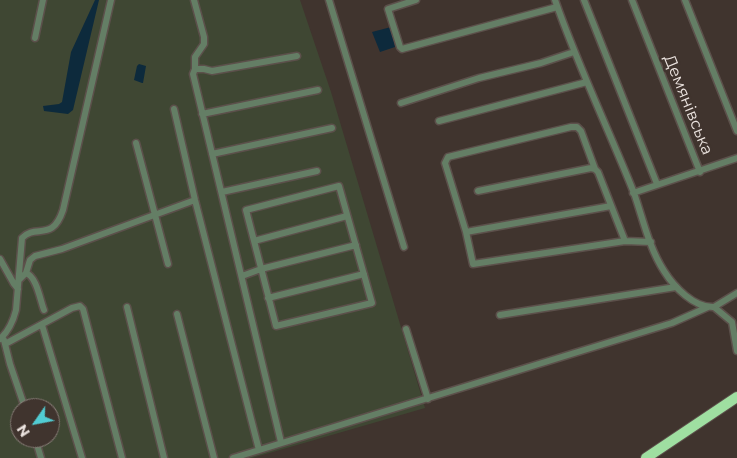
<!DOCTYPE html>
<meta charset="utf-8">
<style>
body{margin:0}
#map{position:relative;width:737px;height:458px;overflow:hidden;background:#40342e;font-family:Montserrat,sans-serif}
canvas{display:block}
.north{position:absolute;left:10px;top:398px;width:50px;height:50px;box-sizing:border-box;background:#40342e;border:1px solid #867b76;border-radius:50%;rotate:237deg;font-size:14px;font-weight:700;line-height:20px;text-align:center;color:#eee6e2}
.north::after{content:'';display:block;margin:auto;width:18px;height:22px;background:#51ccd3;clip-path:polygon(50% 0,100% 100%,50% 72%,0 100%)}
</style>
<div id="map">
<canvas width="737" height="458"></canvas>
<div class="north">N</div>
</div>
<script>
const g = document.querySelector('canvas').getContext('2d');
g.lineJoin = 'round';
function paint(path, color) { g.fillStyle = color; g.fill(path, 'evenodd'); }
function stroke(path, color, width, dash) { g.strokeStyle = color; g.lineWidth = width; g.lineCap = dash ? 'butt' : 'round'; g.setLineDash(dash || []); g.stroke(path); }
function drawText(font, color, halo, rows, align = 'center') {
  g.font = font + ' Montserrat,sans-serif'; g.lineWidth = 5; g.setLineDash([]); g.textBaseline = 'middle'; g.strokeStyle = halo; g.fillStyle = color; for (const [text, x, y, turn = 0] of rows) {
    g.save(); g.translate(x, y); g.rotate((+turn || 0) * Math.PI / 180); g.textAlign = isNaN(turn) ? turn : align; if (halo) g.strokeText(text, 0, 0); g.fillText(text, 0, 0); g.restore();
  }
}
paint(new Path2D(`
 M 0,0 L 300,0 L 331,92 L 425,408 L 252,458 L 0,458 ZM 20,408 L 50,408 L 50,438 L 20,438 Z`), '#3f4733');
paint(new Path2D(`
 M 95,0 L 99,0 L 73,110 L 68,114 L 44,111 L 43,106 L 59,104 L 62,102 L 71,52 Z
 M 391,27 L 395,47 L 380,52 L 372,32 Z
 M 139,64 L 146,66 L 143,83 L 142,83 L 134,80 L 137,66 Z`), '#0d2a3c');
const minor = new Path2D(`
 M 194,0 L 204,37 L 204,44 L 195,57 L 195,69 L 193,74 L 281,442
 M 329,0 L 404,247
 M 416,0 L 388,9 L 400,47 L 402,49 L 557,7
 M 555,0 C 578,66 608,128 634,193 C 643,219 649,248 664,271 C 674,287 694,308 714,307 L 732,322 L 737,351
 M 584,0 L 657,184
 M 632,0 L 700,172
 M 685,0 L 737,131
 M 35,38 L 43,0
 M 195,69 L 204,69 L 212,71 L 297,56
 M 401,103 L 479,78 L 541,63 L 574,52
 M 174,109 L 195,200 L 259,450
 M 202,114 L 318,90
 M 439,121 L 587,82
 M 136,143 L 168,264
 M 212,154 L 332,128
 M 595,169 L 581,131 L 577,127 L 571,127 L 448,157 L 445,163 L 466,232 L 473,264 L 625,241 L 651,242
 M 339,186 L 372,303 L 276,326 L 246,210 Z
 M 478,191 L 591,168 L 595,169 L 598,172 L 625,241
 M 222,192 L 317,171
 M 633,193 L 737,158
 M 466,232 L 611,206
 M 254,241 L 347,216
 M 0,259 L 14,284 L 18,289
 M 26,273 C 37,277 40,300 44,310
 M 242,276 L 261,269 L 356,245
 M 19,280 L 26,273 L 30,260 L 35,256 L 62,249 L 195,200
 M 268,298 L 364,274
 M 127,307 L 164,458
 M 714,307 L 737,293
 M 177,314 L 214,458
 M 500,315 L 676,287
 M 42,325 L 82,458
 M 406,329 L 428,399
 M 0,339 C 9,331 13,322 16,310 L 22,238 C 36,223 52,243 63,210 L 111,0
 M 4,340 L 10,364 L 25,408
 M 5,344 L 72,308 L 80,306 L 83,309 L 122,458
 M 35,438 L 41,458
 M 233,458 L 672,323 L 708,307`);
const highway = new Path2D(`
 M 646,458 L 737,397`);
stroke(minor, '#5c504b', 9);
stroke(highway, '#5c504b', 12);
stroke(minor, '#647e65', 6);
stroke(highway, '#9fdfa1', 10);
drawText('16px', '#eee6e2', '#40342e', [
 ["Демянівська",688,105,68]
]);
</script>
